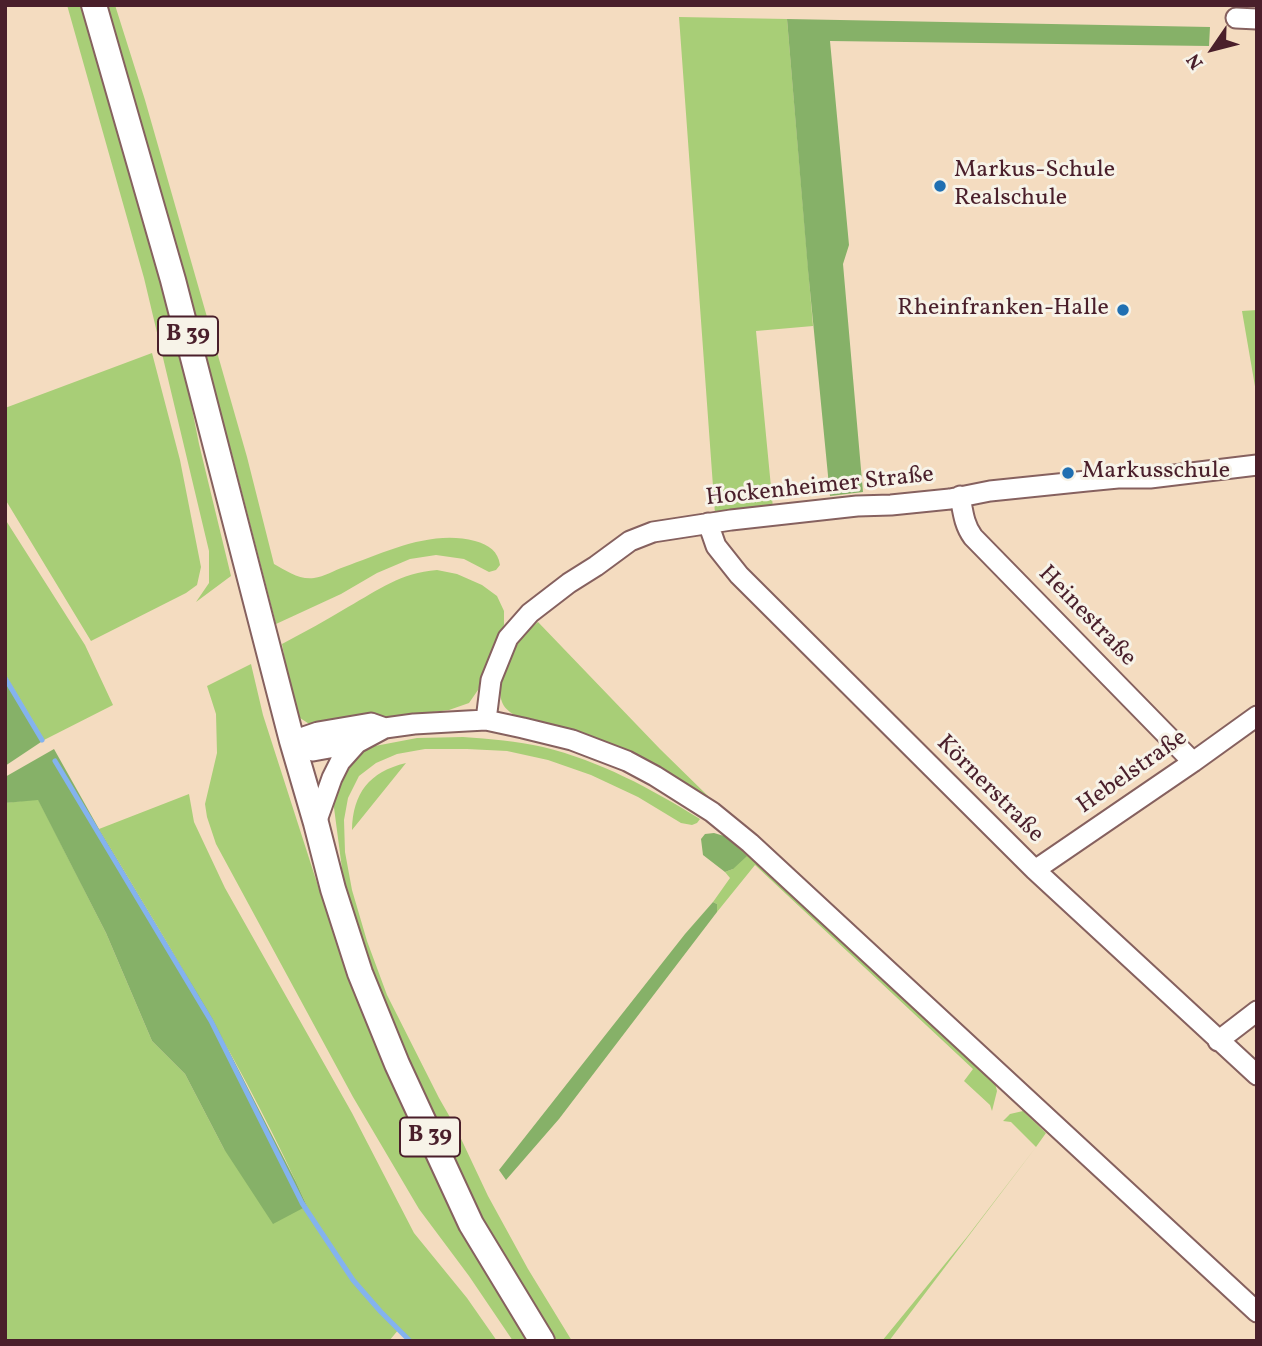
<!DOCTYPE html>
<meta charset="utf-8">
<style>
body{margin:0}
#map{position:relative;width:1262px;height:1346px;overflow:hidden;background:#f4dcc0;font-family:Vollkorn,serif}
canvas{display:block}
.frame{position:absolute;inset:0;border:7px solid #4a1f2b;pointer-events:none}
.north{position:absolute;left:1178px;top:14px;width:70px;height:70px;-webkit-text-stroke:5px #f7f3e8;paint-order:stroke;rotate:235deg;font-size:19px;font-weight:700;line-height:28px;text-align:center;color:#4a1f2b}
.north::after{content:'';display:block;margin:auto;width:24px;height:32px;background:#4a1f2b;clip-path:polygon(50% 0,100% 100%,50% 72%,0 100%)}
</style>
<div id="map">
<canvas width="1262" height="1346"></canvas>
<div class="frame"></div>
<div class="north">N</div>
</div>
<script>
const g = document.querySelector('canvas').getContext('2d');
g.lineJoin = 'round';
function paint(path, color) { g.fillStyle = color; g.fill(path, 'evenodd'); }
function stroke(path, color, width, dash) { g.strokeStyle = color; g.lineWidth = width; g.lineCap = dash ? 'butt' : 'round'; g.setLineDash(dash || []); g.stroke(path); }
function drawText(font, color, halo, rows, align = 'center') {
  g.font = font + ' Vollkorn,serif'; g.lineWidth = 6; g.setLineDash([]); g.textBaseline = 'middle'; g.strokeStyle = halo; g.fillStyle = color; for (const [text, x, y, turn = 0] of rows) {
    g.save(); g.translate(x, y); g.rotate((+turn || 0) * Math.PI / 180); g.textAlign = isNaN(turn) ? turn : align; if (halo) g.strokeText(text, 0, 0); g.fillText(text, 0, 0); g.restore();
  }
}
paint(new Path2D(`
 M 67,5 L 85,5 L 180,348 L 199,444 L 231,576 L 196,602 L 209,583 L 209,551 L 144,278 Z
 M 103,5 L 115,5 L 145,100 L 247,457 L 274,564 C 287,571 299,580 314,578 C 324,577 335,570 344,567 C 385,552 432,529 475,541 C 489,545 498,551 500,565 L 496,570 L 489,572 L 464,559 L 436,555 L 410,559 L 377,573 L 341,594 L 276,624 L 232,454 Z
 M 679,17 L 787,19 L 813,326 L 756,331 L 773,508 L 715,514 Z
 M 1257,310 L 1257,398 L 1242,311 Z
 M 152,353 L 180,460 L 201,567 L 197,585 L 186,593 L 91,641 L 5,499 L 5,408 Z
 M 5,519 L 85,645 L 113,705 L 44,740 L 5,673 Z
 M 437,570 L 457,574 L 482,585 L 497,596 L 504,611 L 504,625 L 497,640 L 478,690 L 469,703 L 449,710 L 314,727 L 300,718 L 292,700 L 282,644 C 304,632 327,620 348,607 C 380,589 400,573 437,570 Z
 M 538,622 L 660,749 L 709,797 C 646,761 585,731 514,715 C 509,711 504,708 502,702 C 495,685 512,646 525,633 C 529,629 534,625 538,622 Z
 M 251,664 L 263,715 L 318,886 L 344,959 L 492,1283 L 528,1341 L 513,1341 L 469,1276 L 419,1209 L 353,1097 L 216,844 L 207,817 L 205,804 L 217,753 L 216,714 L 207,686 Z
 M 463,737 C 490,739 517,741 543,747 C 600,761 650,788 700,819 L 697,823 L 692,825 L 681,823 L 638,797 L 591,775 L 548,760 L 507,751 L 467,749 L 425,749 L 397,754 L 376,763 L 359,776 L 348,798 L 344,820 L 345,852 L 352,890 L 367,941 L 387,995 L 439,1098 L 455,1126 L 488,1196 L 528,1269 L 572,1341 L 549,1341 L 480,1220 L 383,1007 L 344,884 L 333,800 L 343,770 L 362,752 L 375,746 L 417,738 Z
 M 406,763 L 352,830 C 353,793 369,772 406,763 Z
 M 189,794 L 194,822 L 225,888 L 352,1113 L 414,1233 L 467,1298 L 497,1341 L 412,1341 L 399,1329 L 389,1341 L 5,1341 L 5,803 L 38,799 L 106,933 L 152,1041 L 185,1074 L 224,1149 L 307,1206 C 248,1074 173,952 99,829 Z
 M 714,833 C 732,837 744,850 758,861 L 995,1083 L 997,1091 L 992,1111 L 990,1105 L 964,1081 L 973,1069 L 755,865 L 717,912 L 717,904 L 713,902 L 730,878 L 725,872 L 733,869 L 724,836 Z
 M 1023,1111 L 1046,1133 L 1036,1147 L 889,1341 L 882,1341 L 967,1237 L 1036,1147 L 1011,1122 L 1003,1121 L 1010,1114 Z`), '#a8ce77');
paint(new Path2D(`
 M 787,19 L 1210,27 L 1209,46 L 830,41 L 849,245 L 843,264 L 863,492 L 830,496 L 808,270 Z
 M 5,673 L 44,740 L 5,766 Z
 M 54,749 L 99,829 L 212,1018 L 296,1182 L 307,1206 L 273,1224 L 224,1149 L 185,1074 L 152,1041 L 106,933 L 38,800 L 5,803 L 5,777 Z
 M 714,833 L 724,836 L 747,856 L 733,869 L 725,872 L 703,855 L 701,839 L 705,834 Z
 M 713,902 L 717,904 L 717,912 L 559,1119 L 506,1180 L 499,1170 L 685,934 Z`), '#86b168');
stroke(new Path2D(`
 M 5,678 L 42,740
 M 55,761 L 211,1021 L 302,1203 L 353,1280 L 381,1312 L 410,1341`), '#84b3ee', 5);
const minor = new Path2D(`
 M 1236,18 L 1257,19
 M 960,496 C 963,512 964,525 973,537 L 1193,762
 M 708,523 L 716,546 L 739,575 L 1035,870 L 1257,1075
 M 486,720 L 491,680 L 508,638 L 530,613 L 569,583 L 596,566 L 630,541 L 653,532 L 731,520 L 857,506 L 891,505 L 950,499 L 990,491 L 1087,481 L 1118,478 L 1150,478 L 1257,465
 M 292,741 L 313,751 L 357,743 L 385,728 L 414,724 L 467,721 L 486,720 L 523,728 L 572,740 L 627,761 L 655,776 L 712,812 L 750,843 L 1257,1312
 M 292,741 L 318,732 L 371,723 L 385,728
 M 316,823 L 332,778 L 340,762 L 357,743
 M 1035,870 L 1193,762 L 1257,716
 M 1218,1041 L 1257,1011`);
const major = new Path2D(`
 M 94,5 L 173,280 L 292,741 L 316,823 L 333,889 L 360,973 L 397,1064 L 471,1224 L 542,1341`);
stroke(minor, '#86615f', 23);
stroke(major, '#86615f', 28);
stroke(minor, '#fff', 19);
stroke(major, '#fff', 24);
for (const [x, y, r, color] of [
 [940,186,7,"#1f6fb2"],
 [1123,310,7,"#1f6fb2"],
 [1068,473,7,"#1f6fb2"]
]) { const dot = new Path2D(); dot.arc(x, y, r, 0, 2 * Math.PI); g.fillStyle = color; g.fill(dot); stroke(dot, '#f7f3e8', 2.5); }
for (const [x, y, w] of [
 [188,336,60],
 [430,1137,60]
]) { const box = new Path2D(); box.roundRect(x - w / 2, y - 19.5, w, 39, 5); g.fillStyle = '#f7f3e8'; g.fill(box); stroke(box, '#4a1f2b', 2); }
drawText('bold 23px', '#4a1f2b', null, [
 ["B 39",188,336],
 ["B 39",430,1137]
]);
drawText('24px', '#4a1f2b', '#f7f3e8', [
 ["Markus-Schule",954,172],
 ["Realschule",954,200],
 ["Rheinfranken-Halle",1109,310,"right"],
 ["Markusschule",1082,473]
], 'left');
drawText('24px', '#4a1f2b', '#f7f3e8', [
 ["Hockenheimer Straße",820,488,-6],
 ["Heinestraße",1086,617,46],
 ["Hebelstraße",1133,773,-35],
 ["Körnerstraße",989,790,45]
]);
</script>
